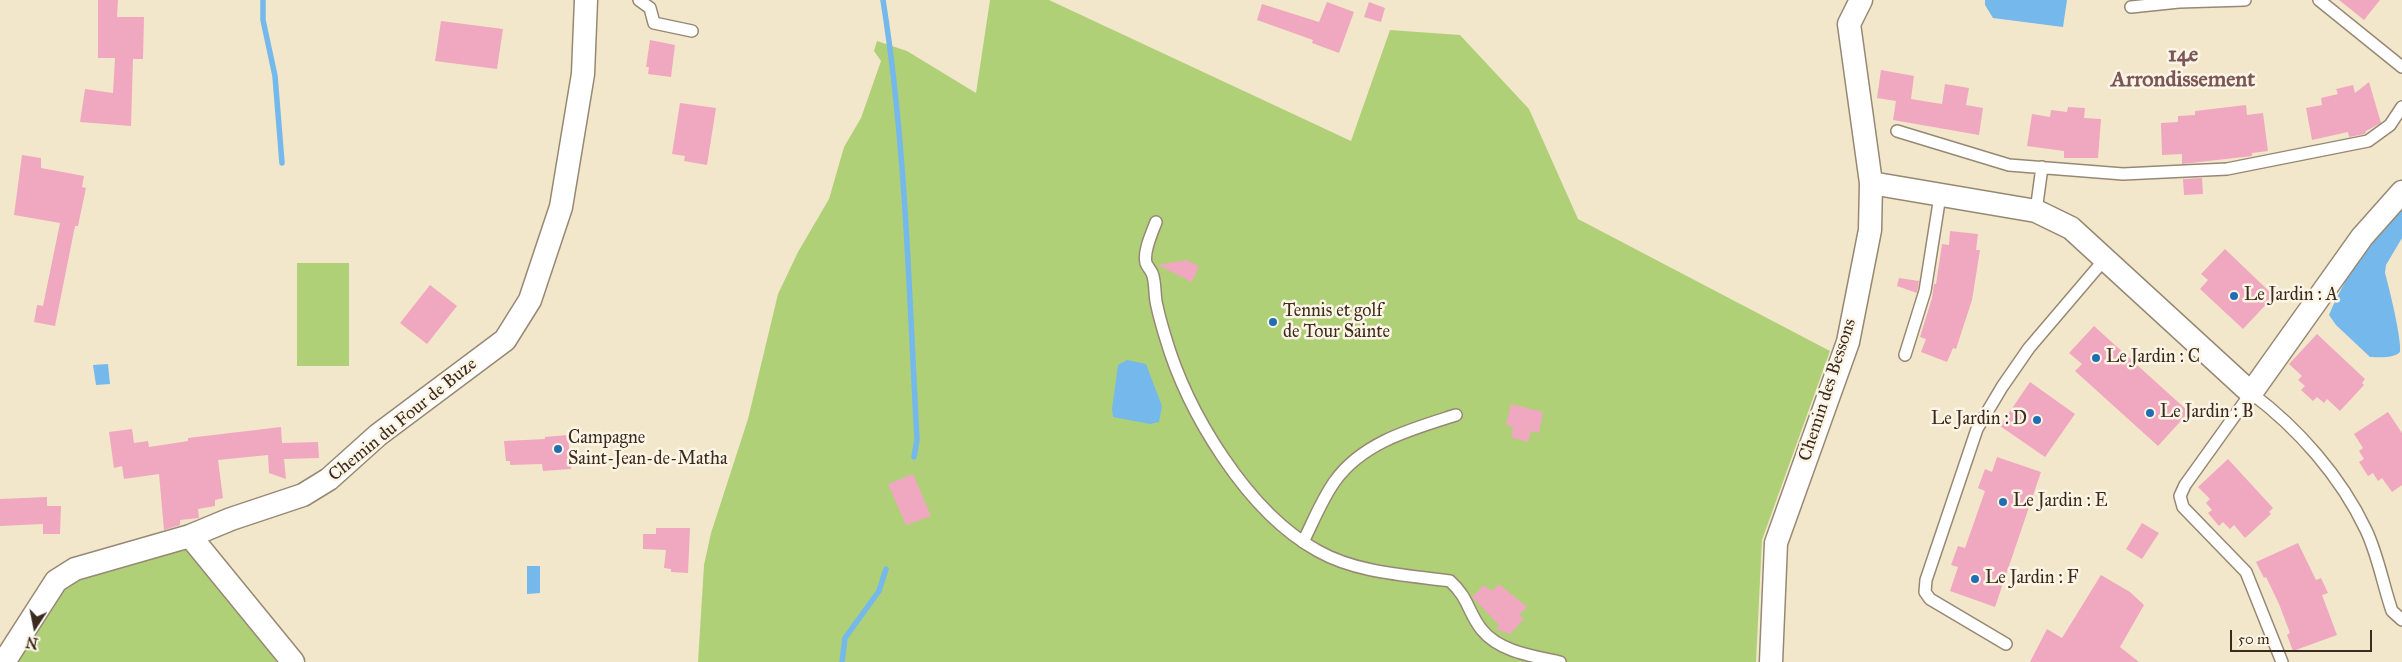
<!DOCTYPE html>
<style>
body{margin:0}
#map{position:relative;width:2402px;height:662px;overflow:hidden;background:#f3e7cb;font-family:"IM FELL Great Primer",serif}
canvas{display:block}
.north{position:absolute;left:10px;top:602px;width:50px;height:50px;-webkit-text-stroke:4px #fcf5e5;paint-order:stroke;rotate:191deg;font-size:14px;font-weight:700;line-height:20px;text-align:center;color:#3b2a1e}
.north::after{content:'';display:block;margin:auto;width:18px;height:22px;background:#3b2a1e;clip-path:polygon(50% 0,100% 100%,50% 72%,0 100%)}
.scale{position:absolute;left:2230px;top:630px;width:142px;height:22px;box-sizing:border-box;border:2px solid #3b2a1e;border-top:0;padding-left:6px;font-size:15px;line-height:18px;white-space:nowrap;color:#3b2a1e;-webkit-text-stroke:4px #fcf5e5;paint-order:stroke}
</style>
<div id="map">
<canvas width="2402" height="662"></canvas>
<div class="north">N</div>
<div class="scale">50 m</div>
</div>
<script>
const g = document.querySelector('canvas').getContext('2d');
g.lineJoin = 'round';
function paint(path, color) { g.fillStyle = color; g.fill(path, 'evenodd'); }
function stroke(path, color, width, dash) { g.strokeStyle = color; g.lineWidth = width; g.lineCap = dash ? 'butt' : 'round'; g.setLineDash(dash || []); g.stroke(path); }
function drawText(font, color, halo, rows, align = 'center') {
  g.font = font + ' "IM FELL Great Primer",serif'; g.lineWidth = 5; g.setLineDash([]); g.textBaseline = 'middle'; g.strokeStyle = halo; g.fillStyle = color; for (const [text, x, y, turn = 0] of rows) {
    g.save(); g.translate(x, y); g.rotate((+turn || 0) * Math.PI / 180); g.textAlign = isNaN(turn) ? turn : align; if (halo) g.strokeText(text, 0, 0); g.fillText(text, 0, 0); g.restore();
  }
}
paint(new Path2D(`
 M 990,0 L 1049,0 L 1351,141 L 1390,30 L 1460,35 L 1529,109 L 1578,219 L 1830,351 L 1762,540 L 1756,662 L 698,662 L 704,565 L 711,533 L 748,419 L 778,294 L 798,252 L 829,199 L 844,147 L 861,118 L 881,61 L 874,51 L 877,41 L 907,51 L 976,93 Z
 M 297,263 L 349,263 L 349,366 L 297,366 Z
 M 181,544 L 197,552 L 284,662 L 12,662 L 65,583 Z`), '#b0d078');
paint(new Path2D(`
 M 1985,0 L 2067,0 L 2063,27 L 1993,18 L 1985,5 Z
 M 2402,208 L 2402,238 L 2386,265 L 2385,273 C 2389,287 2402,340 2400,352 C 2393,359 2379,357 2370,357 L 2336,325 L 2329,315 C 2344,279 2373,233 2402,208 Z
 M 1127,360 L 1146,364 L 1162,406 L 1159,422 L 1150,424 L 1113,417 L 1112,409 L 1118,365 Z
 M 108,364 L 110,384 L 96,385 L 93,365 Z
 M 527,566 L 540,566 L 540,593 L 527,594 Z`), '#75b8eb');
stroke(new Path2D(`
 M 263,0 L 263,20 L 275,76 L 282,163
 M 883,0 C 906,145 909,294 917,440 L 914,457
 M 842,662 L 845,638 L 879,591 L 886,569`), '#75b8eb', 5.5);
paint(new Path2D(`
 M 98,0 L 118,0 L 117,17 L 144,17 L 143,59 L 133,59 L 131,126 L 80,122 L 85,89 L 113,93 L 115,58 L 98,58 Z
 M 2339,0 L 2380,0 L 2364,20 Z
 M 1327,2 L 1354,12 L 1339,53 L 1312,43 L 1313,40 L 1257,20 L 1262,4 L 1319,22 Z
 M 1369,2 L 1385,8 L 1381,22 L 1364,17 Z
 M 441,21 L 503,29 L 497,69 L 435,61 Z
 M 650,40 L 675,45 L 671,77 L 648,74 L 649,67 L 646,67 Z
 M 1881,70 L 1914,76 L 1911,99 L 1942,104 L 1945,84 L 1969,88 L 1966,105 L 1983,108 L 1979,135 L 1893,120 L 1896,101 L 1877,98 Z
 M 2369,82 L 2381,123 L 2366,131 L 2365,134 L 2349,137 L 2348,132 L 2312,140 L 2306,108 L 2322,105 L 2321,98 L 2338,94 L 2336,89 L 2353,85 L 2355,93 Z
 M 680,103 L 716,108 L 707,165 L 684,161 L 685,156 L 672,154 Z
 M 2246,105 L 2247,115 L 2263,113 L 2268,151 L 2252,153 L 2252,156 L 2182,164 L 2182,154 L 2162,155 L 2161,123 L 2178,122 L 2178,116 L 2195,115 L 2195,111 Z
 M 2068,107 L 2085,108 L 2084,118 L 2101,119 L 2098,158 L 2064,158 L 2064,151 L 2027,146 L 2032,114 L 2050,117 L 2051,110 L 2067,112 Z
 M 22,155 L 41,158 L 41,168 L 84,176 L 82,187 L 86,188 L 78,226 L 75,226 L 55,326 L 34,322 L 37,305 L 43,306 L 60,223 L 14,215 Z
 M 2202,178 L 2203,194 L 2184,195 L 2183,179 Z
 M 1950,231 L 1978,234 L 1976,250 L 1980,250 L 1972,300 L 1956,349 L 1953,348 L 1947,362 L 1921,352 L 1926,339 L 1920,337 L 1932,298 L 1934,284 L 1936,284 L 1942,244 L 1949,245 Z
 M 2225,249 L 2274,296 L 2243,329 L 2200,289 L 2208,280 L 2201,274 Z
 M 1186,260 L 1199,266 L 1192,282 L 1158,265 Z
 M 1899,278 L 1919,281 L 1917,293 L 1897,286 Z
 M 430,285 L 457,306 L 427,344 L 400,323 Z
 M 2094,326 L 2189,412 L 2158,446 L 2075,371 L 2082,364 L 2069,353 Z
 M 2317,334 L 2365,379 L 2362,383 L 2364,385 L 2340,411 L 2327,399 L 2324,403 L 2317,397 L 2313,401 L 2301,390 L 2305,386 L 2298,380 L 2302,376 L 2289,364 Z
 M 2030,382 L 2075,414 L 2045,457 L 2000,426 Z
 M 1511,404 L 1543,412 L 1539,433 L 1531,431 L 1528,442 L 1511,437 L 1513,427 L 1506,425 Z
 M 2388,412 L 2402,433 L 2402,485 L 2392,492 L 2382,478 L 2378,481 L 2373,473 L 2368,476 L 2359,462 L 2364,459 L 2359,451 L 2363,448 L 2354,434 Z
 M 281,427 L 282,443 L 318,442 L 319,458 L 284,459 L 286,479 L 269,473 L 268,455 L 218,460 L 223,498 L 215,500 L 215,506 L 198,509 L 199,518 L 180,520 L 180,525 L 164,530 L 159,474 L 124,479 L 122,466 L 114,468 L 109,432 L 132,429 L 134,443 L 148,441 L 149,447 L 188,441 L 188,438 Z
 M 568,435 L 571,469 L 543,471 L 542,464 L 510,465 L 510,461 L 506,461 L 504,441 L 545,439 L 545,437 Z
 M 1997,457 L 2041,472 L 1995,607 L 1950,591 L 1958,567 L 1951,565 L 1958,546 L 1965,548 L 1985,491 L 1978,488 L 1985,469 L 1992,472 Z
 M 2228,459 L 2273,508 L 2269,512 L 2271,514 L 2245,538 L 2234,525 L 2230,529 L 2223,522 L 2219,526 L 2208,513 L 2212,510 L 2206,503 L 2210,499 L 2198,487 Z
 M 913,474 L 931,516 L 906,525 L 888,484 Z
 M 47,497 L 47,506 L 61,506 L 60,534 L 43,534 L 43,524 L 0,526 L 0,499 Z
 M 2142,523 L 2159,533 L 2142,559 L 2126,549 Z
 M 656,528 L 690,528 L 688,573 L 671,572 L 671,569 L 664,568 L 666,550 L 643,549 L 643,534 L 656,534 Z
 M 2298,543 L 2316,580 L 2321,578 L 2328,593 L 2322,595 L 2337,635 L 2293,651 L 2287,635 L 2290,633 L 2279,604 L 2266,577 L 2264,578 L 2256,562 Z
 M 2101,575 L 2130,592 L 2144,605 L 2120,647 L 2139,662 L 2030,662 L 2047,629 L 2062,638 Z
 M 1499,584 L 1527,607 L 1519,615 L 1524,619 L 1510,634 L 1496,629 L 1499,625 L 1472,597 L 1484,585 L 1492,591 Z`), '#f0a7c0');
const lane = new Path2D(`
 M 639,0 L 650,8 L 654,23 L 692,31
 M 2319,0 L 2402,67
 M 2131,7 L 2179,2 L 2245,0
 M 1897,131 L 2009,165 L 2123,174 L 2227,169 L 2368,141 L 2390,125 L 2402,107
 M 2036,211 L 2042,167
 M 1156,222 C 1152,233 1143,251 1146,263 C 1147,266 1150,269 1152,273 C 1156,282 1154,296 1157,306 C 1159,316 1162,326 1165,336 C 1187,412 1247,512 1318,551 C 1357,573 1406,575 1450,581 C 1469,598 1468,613 1482,630 C 1500,652 1533,656 1560,662
 M 1905,355 L 1925,291 L 1940,196
 M 1303,542 C 1313,522 1322,499 1335,481 C 1363,442 1412,429 1456,415
 M 2006,644 L 1930,599 L 1925,592 L 1926,580 L 1977,429 L 2002,387 L 2029,348 L 2104,260
 M 2282,662 L 2246,572 L 2183,507 L 2180,496 L 2185,485 L 2251,393 C 2298,428 2341,477 2366,530 C 2378,555 2383,585 2392,611 L 2402,620`);
const street = new Path2D(`
 M 1871,183 L 2036,211 L 2071,228 L 2251,393 L 2362,237 L 2402,192
 M 190,536 L 293,662
 M 4,662 L 56,581 L 75,569 L 190,536 L 231,519 L 303,495 L 329,479 L 378,435 L 505,340 L 530,300 L 561,207 L 583,74 L 586,0
 M 1771,662 L 1776,543 L 1848,342 L 1870,230 L 1871,183 L 1849,24 L 1861,0`);
stroke(lane, '#978874', 14);
stroke(street, '#978874', 25);
stroke(lane, '#fff', 11);
stroke(street, '#fff', 22);
for (const [x, y, r, color] of [
 [2234,296,5,"#1f6fb2"],
 [1273,322,5,"#1f6fb2"],
 [2096,358,5,"#1f6fb2"],
 [2150,413,5,"#1f6fb2"],
 [2037,420,5,"#1f6fb2"],
 [558,449,5,"#1f6fb2"],
 [2003,502,5,"#1f6fb2"],
 [1975,579,5,"#1f6fb2"]
]) { const dot = new Path2D(); dot.arc(x, y, r, 0, 2 * Math.PI); g.fillStyle = color; g.fill(dot); stroke(dot, '#fcf5e5', 2); }
drawText('18px', '#3b2a1e', '#fcf5e5', [
 ["Le Jardin : A",2244,296],
 ["Tennis et golf",1283,312],
 ["de Tour Sainte",1283,333],
 ["Le Jardin : C",2106,358],
 ["Le Jardin : B",2160,413],
 ["Le Jardin : D",2027,420,"right"],
 ["Campagne",568,439],
 ["Saint-Jean-de-Matha",568,460],
 ["Le Jardin : E",2013,502],
 ["Le Jardin : F",1985,579]
], 'left');
drawText('18px', '#3b2a1e', '#fcf5e5', [
 ["Chemin des Bessons",1828,390,-72],
 ["Chemin du Four de Buze",403,420,-39]
]);
drawText('bold 22px', '#7a5657', '#fcf5e5', [
 ["14e",2183,56],
 ["Arrondissement",2183,81]
]);
</script>
